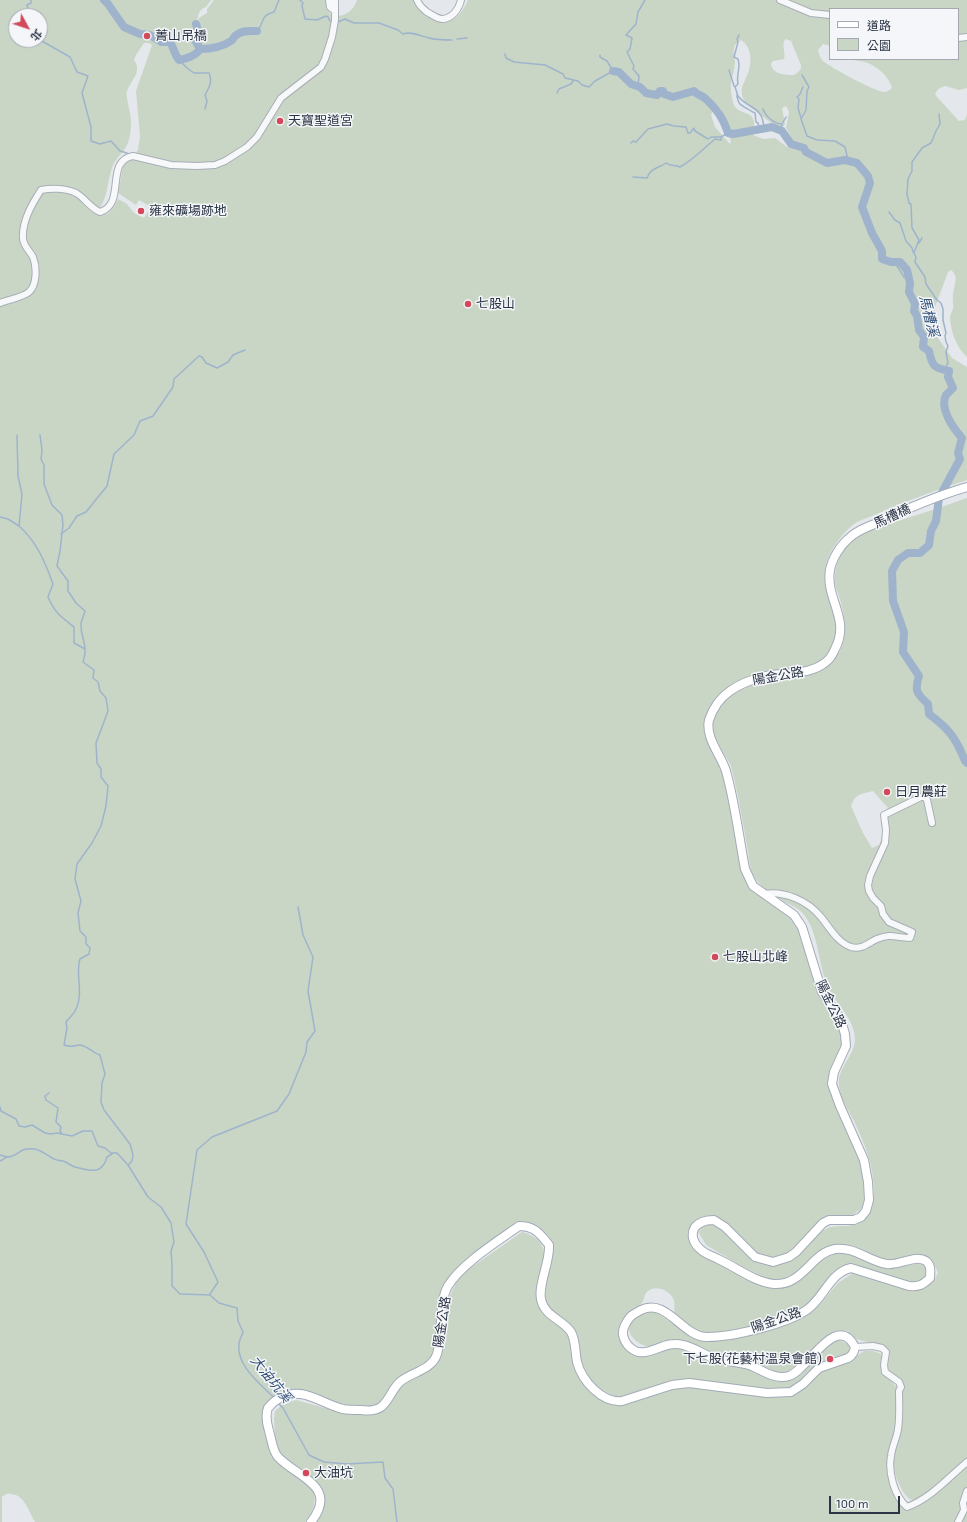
<!DOCTYPE html>
<meta charset="utf-8">
<style>
body{margin:0}
#map{position:relative;width:967px;height:1522px;overflow:hidden;background:#e4e7ec;font-family:"Exo 2","Noto Sans TC",sans-serif}
canvas{display:block}
.legend{position:absolute;left:829px;top:8px;width:130px;height:52px;box-sizing:border-box;background:#f4f6f9;border:1px solid #a4a8b1;margin:0;padding:5px 7px;list-style:none;font-size:12px;color:#2b3445}
.legend li{display:flex;align-items:center;gap:8px;height:20px}
.legend b{width:20px;border:1px solid #a4a8b1}
.north{position:absolute;left:8px;top:8px;width:40px;height:40px;box-sizing:border-box;background:#f4f6f9;border:1px solid #a4a8b1;border-radius:50%;rotate:130deg;font-size:11px;font-weight:700;line-height:16px;text-align:center;color:#2b3445}
.north::after{content:'';display:block;margin:auto;width:14px;height:18px;background:#d1495b;clip-path:polygon(50% 0,100% 100%,50% 72%,0 100%)}
.scale{position:absolute;left:829px;top:1496px;width:71px;height:18px;box-sizing:border-box;border:2px solid #2b3445;border-top:0;padding-left:5px;font-size:12px;line-height:14px;white-space:nowrap;color:#2b3445;-webkit-text-stroke:3px #f4f6f9;paint-order:stroke}
</style>
<div id="map">
<canvas width="967" height="1522"></canvas>
<ul class="legend">
<li><b style="height:5px;background:#fff"></b>道路</li>
<li><b style="height:11px;background:#c9d6c5"></b>公園</li>
</ul>
<div class="north">北</div>
<div class="scale">100 m</div>
</div>
<script>
const g = document.querySelector('canvas').getContext('2d');
g.lineJoin = 'round';
function paint(path, color) { g.fillStyle = color; g.fill(path, 'evenodd'); }
function stroke(path, color, width, dash) { g.strokeStyle = color; g.lineWidth = width; g.lineCap = dash ? 'butt' : 'round'; g.setLineDash(dash || []); g.stroke(path); }
function drawText(font, color, halo, rows, align = 'center') {
  g.font = font + ' "Exo 2","Noto Sans TC",sans-serif'; g.lineWidth = 3; g.setLineDash([]); g.textBaseline = 'middle'; g.strokeStyle = halo; g.fillStyle = color; for (const [text, x, y, turn = 0] of rows) {
    g.save(); g.translate(x, y); g.rotate((+turn || 0) * Math.PI / 180); g.textAlign = isNaN(turn) ? turn : align; if (halo) g.strokeText(text, 0, 0); g.fillText(text, 0, 0); g.restore();
  }
}
paint(new Path2D(`
 M 0,0 L 211,0 L 206,7 C 199,9 198,15 197,22 L 199,18 L 207,13 L 207,9 L 214,0 L 327,0 L 326,8 L 332,16 C 344,17 353,12 357,0 L 413,0 C 430,26 454,33 468,0 L 967,0 L 967,88 L 959,90 L 945,86 L 938,89 L 935,94 L 937,97 L 959,121 L 965,120 L 967,114 L 967,357 C 956,347 951,332 950,318 C 950,314 952,312 953,309 C 954,305 952,300 953,296 C 953,287 960,277 951,270 L 948,272 L 944,283 L 935,307 L 938,338 L 952,358 L 967,367 L 967,480 C 937,490 908,500 879,513 C 871,517 861,519 854,524 C 841,534 825,556 825,572 C 825,583 829,592 832,602 C 840,629 838,649 814,666 L 736,683 L 706,722 L 723,771 L 744,875 L 794,918 L 841,1026 L 844,1045 L 830,1079 C 842,1110 871,1170 864,1203 C 864,1206 860,1210 857,1212 C 849,1220 837,1217 828,1217 C 810,1234 784,1270 757,1253 C 742,1244 730,1229 718,1218 C 714,1217 709,1215 705,1216 C 698,1217 689,1225 689,1232 C 689,1235 691,1239 692,1241 L 761,1282 L 786,1285 L 823,1258 L 835,1252 L 849,1253 L 891,1268 L 914,1263 L 922,1264 C 936,1274 920,1281 910,1283 L 847,1266 L 807,1305 L 799,1310 L 772,1321 L 753,1326 L 708,1334 L 699,1334 L 675,1316 C 673,1310 676,1304 673,1298 C 667,1289 654,1284 646,1293 C 644,1296 644,1301 641,1304 C 639,1308 635,1309 632,1312 C 628,1316 625,1323 622,1328 L 631,1351 L 678,1345 L 762,1373 L 776,1380 L 784,1381 L 791,1379 C 800,1371 826,1343 836,1341 C 841,1340 846,1343 850,1347 L 851,1350 L 850,1353 L 838,1359 L 827,1360 L 812,1370 L 803,1381 L 792,1388 L 768,1390 L 684,1381 L 621,1397 L 612,1395 L 601,1389 L 590,1379 L 580,1360 L 577,1341 L 552,1312 L 543,1299 L 546,1235 L 538,1228 L 524,1223 L 448,1282 L 435,1352 L 432,1357 L 380,1404 L 374,1406 L 368,1407 L 339,1404 L 308,1391 L 292,1390 L 276,1397 L 269,1404 L 271,1450 L 313,1486 C 317,1499 314,1512 305,1522 L 35,1522 C 27,1508 24,1492 6,1494 L 2,1497 L 2,1522 L 0,1522 ZM 830,9 L 958,9 L 958,59 L 850,59 C 856,61 863,61 868,63 C 878,67 890,78 892,88 C 890,90 887,92 884,92 C 874,91 831,68 823,61 C 820,58 819,54 818,50 L 823,44 L 830,46 ZM 16,16 L 40,16 L 40,40 L 16,40 ZM 786,39 L 791,41 L 801,65 C 802,70 798,72 794,75 C 785,75 772,74 771,64 L 773,61 L 784,59 C 786,54 782,47 784,41 ZM 741,40 C 751,46 752,59 749,70 C 746,81 738,88 744,100 C 747,106 770,122 777,127 L 784,126 L 785,124 L 782,108 L 786,106 L 789,112 L 786,128 L 794,143 L 793,148 L 787,147 L 775,138 L 763,139 L 753,135 C 760,107 739,117 734,105 C 732,99 730,89 731,83 C 732,76 735,69 735,62 C 735,58 733,53 734,49 C 734,44 738,42 741,40 ZM 144,43 L 149,43 L 152,45 L 136,91 L 140,136 L 138,150 L 132,159 L 127,161 L 123,167 L 118,193 L 136,205 L 139,200 L 151,207 L 144,218 L 134,213 L 127,204 L 118,199 C 114,209 107,220 96,213 C 109,197 106,186 112,168 C 115,159 121,155 126,147 C 130,141 131,129 131,121 C 131,113 125,95 127,91 C 130,81 143,72 134,60 L 136,55 ZM 713,111 C 720,113 727,134 731,141 L 730,144 L 715,127 L 711,115 Z
 M 967,498 L 967,1460 C 955,1471 927,1499 912,1500 C 903,1497 894,1475 894,1466 C 892,1441 899,1411 902,1386 C 892,1376 885,1370 888,1355 L 874,1344 L 856,1339 L 848,1331 L 842,1330 L 835,1331 L 828,1336 L 790,1373 C 775,1374 763,1367 749,1362 C 739,1359 728,1360 719,1357 C 710,1354 702,1349 693,1347 C 678,1343 652,1352 639,1343 C 631,1338 627,1330 629,1322 L 647,1310 L 663,1313 L 686,1331 L 743,1335 L 761,1332 L 787,1323 L 811,1312 L 821,1303 L 838,1283 L 853,1273 L 919,1289 L 933,1282 L 938,1273 L 935,1266 L 930,1258 L 923,1255 L 911,1256 L 890,1262 L 837,1247 L 791,1279 L 771,1280 L 745,1268 L 706,1245 L 699,1233 C 700,1229 701,1227 704,1225 C 719,1214 735,1243 746,1250 C 756,1256 768,1259 778,1264 C 803,1261 807,1239 826,1229 C 837,1223 851,1230 863,1220 C 873,1212 874,1202 874,1190 C 873,1163 865,1145 854,1121 C 848,1110 840,1098 839,1085 C 837,1068 854,1057 855,1040 C 855,1018 835,1004 827,985 C 818,962 819,936 805,916 C 799,907 789,905 780,899 C 769,893 757,884 752,873 C 749,865 749,854 747,846 C 743,823 739,800 734,778 C 733,774 732,770 731,766 C 725,753 714,743 713,728 C 710,698 745,685 769,680 C 781,678 794,680 805,677 C 816,673 828,666 836,657 C 850,640 845,616 839,596 C 838,592 835,587 835,582 C 834,565 842,547 856,537 C 868,529 884,525 898,521 C 921,514 944,506 967,498 ZM 873,791 L 888,808 C 876,819 884,822 882,836 C 882,839 880,842 879,845 L 872,848 L 863,833 L 851,806 C 856,793 861,794 873,791 Z
 M 522,1232 C 536,1236 543,1242 546,1258 L 537,1300 C 539,1313 556,1319 564,1328 C 573,1339 570,1352 575,1363 C 577,1370 604,1394 611,1401 L 676,1386 L 786,1395 L 824,1369 L 846,1363 L 864,1351 L 873,1351 L 881,1354 L 883,1358 L 885,1374 L 897,1388 L 898,1391 L 897,1425 L 889,1457 L 899,1501 L 914,1506 L 942,1489 L 967,1465 L 967,1522 L 314,1522 L 322,1497 L 278,1452 L 275,1437 L 274,1419 L 275,1411 L 283,1404 L 296,1400 L 325,1408 L 351,1411 L 376,1411 L 400,1386 L 421,1374 L 442,1349 L 449,1298 L 457,1281 L 469,1269 Z`), '#c9d6c5');
stroke(new Path2D(`
 M 300,0 L 303,3 L 302,6 L 305,19 L 317,20 L 326,16 L 328,17 L 330,21 L 331,21
 M 30,16 L 27,5 L 31,3 L 31,0
 M 338,22 L 345,19 L 354,23 L 379,23 L 398,30 L 403,34 C 411,31 420,36 429,38 C 436,40 445,40 452,40
 M 257,31 C 265,23 259,16 274,12 L 279,0
 M 739,35 L 737,39 L 738,42 L 734,57 L 738,59 C 741,69 736,73 738,84 L 735,87 C 736,89 737,94 738,96 C 749,110 763,105 764,129
 M 457,39 L 467,38
 M 40,40 L 70,57 L 77,72 L 88,76 L 82,93 L 91,127 L 91,141 L 100,144 L 111,141 L 120,151 L 127,153
 M 505,54 L 506,58 L 514,62 L 545,65 L 563,74 L 565,78 L 578,81 L 582,85 L 589,87 L 595,81 L 613,71 L 607,61 L 600,57 L 600,55
 M 179,60 L 187,68 L 194,73 L 209,73 C 213,81 209,88 205,95 L 207,101 L 205,109
 M 729,70 L 734,86
 M 802,75 L 809,87 L 807,91 L 806,110 L 801,119 L 807,136 L 817,140 L 835,141 L 845,147 L 848,160
 M 638,86 L 639,76 L 633,69 L 634,66 L 627,52 L 630,49 L 632,38 L 626,35 L 636,24 L 638,12 L 645,0
 M 557,93 L 559,89 L 571,84 L 573,81
 M 737,95 L 737,97 C 738,99 738,102 740,104 C 741,105 754,113 755,113 L 756,122 L 758,123 L 760,130
 M 763,109 C 765,115 773,124 782,124 L 781,131
 M 939,114 L 940,124 L 936,131 L 931,143 L 922,148 L 912,162 L 912,171 L 908,179 L 907,194 L 909,203 L 911,204 L 912,228 L 919,240 L 914,253 L 916,257 L 915,262 L 925,277 L 926,284 L 937,300 L 941,303 L 943,309 L 943,320 L 946,333 L 945,336 L 946,342 L 948,346 L 946,352 L 948,363 L 944,370
 M 801,118 L 798,108 L 799,99 L 797,97 L 800,94 L 803,87
 M 782,124 L 786,117
 M 631,143 L 633,141 L 636,142 L 648,129 L 667,124 L 674,126 L 686,127 L 688,133 L 690,133 L 694,128 L 695,131 L 708,139 L 711,137 L 721,137 L 728,133
 M 633,177 L 647,178 C 650,168 659,168 666,163 C 671,167 675,164 680,167 C 693,160 703,149 715,139 L 721,140 L 721,137
 M 889,212 L 895,220 L 900,223 L 906,241 L 912,248 L 913,252
 M 919,243 L 922,238
 M 891,262 L 897,266 L 904,277 L 909,279
 M 17,435 L 18,476 L 22,494 L 19,526 C 37,542 45,562 53,584 L 48,597 C 55,613 61,617 74,627 L 74,643 L 85,649
 M 40,435 L 42,450 L 41,459 L 44,465 L 44,484 L 52,505 L 62,515 L 63,525 L 60,551 L 57,566 L 68,581 L 68,591 L 76,603 L 85,611 C 84,615 82,619 81,623 C 80,638 89,645 83,662 L 94,670 L 93,678 L 98,682 L 100,691 L 106,698 L 108,711 L 96,743 L 97,763 L 101,769 L 101,777 L 108,786 L 106,806 L 101,826 L 92,843 L 77,864 L 75,879 L 81,901 L 78,913 L 80,931 L 86,937 L 86,944 L 90,948 L 89,954 L 80,959 C 75,975 84,993 76,1009 C 74,1014 69,1018 66,1022 L 67,1028 L 64,1045 C 73,1048 74,1045 80,1045 C 88,1046 93,1053 100,1055 L 105,1074 L 102,1083 L 101,1102 L 104,1110 L 130,1144 L 133,1155 L 132,1161 L 128,1165
 M 0,517 L 8,519 L 19,526
 M 61,534 L 69,528 L 77,516 L 86,512 L 107,486 L 114,454 L 134,435 L 140,421 L 153,416 L 173,387 L 174,379 L 199,356 L 202,357 L 206,363 L 217,368 L 228,362 L 233,355 L 245,350
 M 49,1093 L 45,1096 L 46,1100 L 58,1108 L 56,1122 L 61,1127 L 60,1131 L 62,1134
 M 0,1107 L 1,1111 L 16,1119 L 19,1126 L 25,1127 L 32,1125 L 45,1133 L 51,1134 L 57,1133 L 72,1136 L 83,1131 L 92,1131 L 98,1146 L 105,1148 L 111,1153 L 117,1153 L 128,1165 L 148,1197 L 161,1207 L 171,1223 L 174,1242 L 171,1251 L 172,1264 L 172,1286 L 180,1294 L 210,1295 L 219,1303 L 237,1308 L 238,1321 L 243,1332 C 242,1336 239,1340 239,1344 C 236,1366 261,1384 274,1398
 M 0,1155 C 3,1156 6,1157 9,1157 C 20,1155 19,1147 35,1149 C 43,1151 48,1156 54,1159 C 57,1161 60,1160 63,1161 C 67,1162 71,1166 75,1167 C 89,1170 102,1176 107,1157 L 112,1154
 M 0,1161 L 7,1157
 M 210,1294 L 218,1282 L 204,1252 L 186,1224 L 197,1150 L 212,1137 L 277,1111 L 289,1094 L 306,1052 L 307,1042 L 315,1031 L 308,991 L 313,957 L 303,935 L 298,907
 M 278,1403 L 283,1408 L 309,1455 L 324,1462 L 347,1464 L 383,1462 L 385,1478 L 393,1489 L 397,1522`), '#9fb4cc', 1.5);
stroke(new Path2D(`
 M 104,0 L 108,4 L 124,27 L 140,34 L 150,35 L 161,42 L 170,42 C 174,48 174,54 179,60 C 186,59 197,55 200,49 L 195,40 L 199,34 L 196,24
 M 200,49 C 210,49 222,47 231,41 C 233,40 233,38 235,36 C 242,30 248,31 257,31
 M 613,71 L 619,72 L 631,84 L 640,87 L 646,93 L 657,95 L 660,91 L 663,91 L 664,94 L 673,97 L 694,91 C 698,96 703,95 707,100 C 718,111 723,118 728,133 L 733,134 L 772,127 L 782,131 L 791,144 L 804,148 L 806,152 L 827,163 L 845,160 L 857,163 L 868,176 L 870,183 L 862,207 L 872,233 L 882,251 L 882,259 L 891,262 L 900,262 L 907,270 L 910,283 L 909,292 L 915,304 L 914,311 L 917,316 L 919,330 L 924,337 L 923,347 L 929,351 C 932,366 934,368 949,371 L 948,377 L 953,388 C 951,390 948,393 946,395 C 939,409 954,429 962,438 L 958,453 L 960,459 L 939,498 L 936,521 L 931,531 L 929,545 L 920,553 L 908,553 L 898,560 L 892,571 L 893,601 L 904,632 L 903,652 L 919,676 C 914,691 917,694 928,704 L 929,714 C 949,729 956,738 965,761 L 967,763`), '#9fb4cc', 8);
const minor = new Path2D(`
 M 329,0 L 330,7 L 334,10
 M 417,0 C 419,5 423,9 427,12 C 431,14 437,19 442,19 C 452,19 459,9 461,0
 M 780,0 L 811,13 L 830,15
 M 958,38 L 967,37
 M 0,303 C 9,299 22,298 29,292 C 37,285 37,267 33,257 C 30,251 23,246 23,238 C 22,221 32,204 41,190 C 51,188 66,188 76,193 C 85,198 90,208 100,212 C 127,204 104,161 133,156 L 171,165 L 197,166 L 215,165 L 225,161 L 247,147 L 257,137 L 281,98 L 321,67 L 325,59 L 332,37 L 335,20 L 335,0
 M 763,894 C 784,890 808,901 821,917 C 830,928 837,942 851,947 C 862,950 868,943 877,939 C 892,933 896,938 910,938 L 912,932 L 889,922 L 883,914 L 881,906 L 873,898 L 869,891 L 868,885 L 870,876 L 885,843 L 886,830 L 884,815 L 921,797 L 925,797 L 927,800 L 932,823
 M 855,1347 L 873,1346 L 882,1348 L 886,1352 L 884,1365 L 885,1372 L 899,1382 L 901,1387 L 899,1391 C 899,1404 900,1417 898,1429 C 897,1438 892,1446 891,1456 C 888,1472 894,1496 907,1507 C 931,1498 948,1478 967,1462
 M 958,1522 L 964,1510 L 963,1503 L 967,1491`);
const major = new Path2D(`
 M 311,1522 C 339,1486 298,1478 278,1457 C 272,1450 272,1440 269,1431 C 267,1424 265,1415 268,1408 C 271,1404 276,1400 280,1398 C 304,1386 319,1403 343,1409 C 348,1410 355,1410 361,1410 C 368,1411 375,1411 381,1407 C 390,1400 392,1388 401,1381 C 412,1372 432,1370 437,1354 C 443,1335 438,1303 448,1286 C 461,1264 498,1241 519,1226 C 535,1226 540,1234 549,1245 C 550,1263 538,1284 541,1299 C 544,1316 563,1320 571,1332 C 576,1341 575,1352 577,1362 C 582,1381 602,1403 622,1401 L 672,1385 L 689,1383 L 767,1393 L 791,1392 L 803,1384 L 819,1368 L 848,1358 C 853,1355 854,1352 855,1347 C 836,1311 808,1370 789,1376 C 776,1380 763,1371 752,1366 C 739,1361 725,1362 713,1358 C 703,1354 693,1347 683,1345 C 668,1341 658,1350 645,1352 C 634,1354 625,1345 623,1335 C 622,1328 626,1322 631,1316 C 634,1314 637,1312 641,1310 C 667,1297 682,1337 707,1337 C 732,1337 788,1324 808,1309 C 824,1297 831,1272 851,1268 L 909,1286 C 918,1287 923,1285 930,1278 C 930,1272 932,1266 926,1261 C 915,1254 899,1266 887,1264 C 870,1262 854,1246 835,1249 C 811,1253 803,1286 774,1284 C 754,1282 736,1267 718,1259 C 712,1256 705,1254 700,1249 C 694,1244 690,1235 695,1227 C 700,1221 707,1220 714,1220 L 725,1227 L 755,1257 L 773,1262 L 789,1257 L 796,1252 L 823,1223 L 829,1220 L 854,1220 L 861,1217 L 866,1211 L 869,1200 L 868,1182 L 864,1160 L 840,1106 L 832,1084 L 834,1072 L 846,1046 L 845,1034 L 842,1024 L 837,1014 L 822,992 L 802,927 L 794,915 L 753,886 L 745,869 C 739,837 735,803 726,771 C 721,755 705,738 709,720 C 713,708 720,698 730,691 C 741,683 753,679 766,676 C 786,672 810,676 827,661 C 831,658 833,653 835,649 C 851,619 825,599 830,570 C 832,559 840,546 848,539 C 856,531 867,527 877,523 C 906,509 936,496 967,487`);
stroke(minor, '#a9aeb7', 8);
stroke(major, '#a3abb8', 10);
stroke(minor, '#f7f8fa', 6);
stroke(major, '#fff', 8);
for (const [x, y, r, color] of [
 [147,36,4,"#d1495b"],
 [280,121,4,"#d1495b"],
 [141,211,4,"#d1495b"],
 [468,304,4,"#d1495b"],
 [887,792,4,"#d1495b"],
 [715,957,4,"#d1495b"],
 [830,1359,4,"#d1495b"],
 [306,1473,4,"#d1495b"]
]) { const dot = new Path2D(); dot.arc(x, y, r, 0, 2 * Math.PI); g.fillStyle = color; g.fill(dot); stroke(dot, '#f4f6f9', 1.5); }
drawText('13px', '#2b3445', '#f4f6f9', [
 ["菁山吊橋",155,36],
 ["天寶聖道宮",288,121],
 ["雍來礦場跡地",149,211],
 ["七股山",476,304],
 ["日月農莊",895,792],
 ["七股山北峰",723,957],
 ["下七股(花藝村溫泉會館)",822,1359,"right"],
 ["大油坑",314,1473]
], 'left');
drawText('13px', '#2b3445', '#f4f6f9', [
 ["馬槽橋",892,516,-25],
 ["陽金公路",778,676,-10],
 ["陽金公路",831,1004,64],
 ["陽金公路",776,1320,-19],
 ["陽金公路",442,1322,-81]
]);
drawText('italic 14px', '#34527a', '#f4f6f9', [
 ["馬槽溪",929,316,76],
 ["大油坑溪",271,1379,51]
]);
</script>
